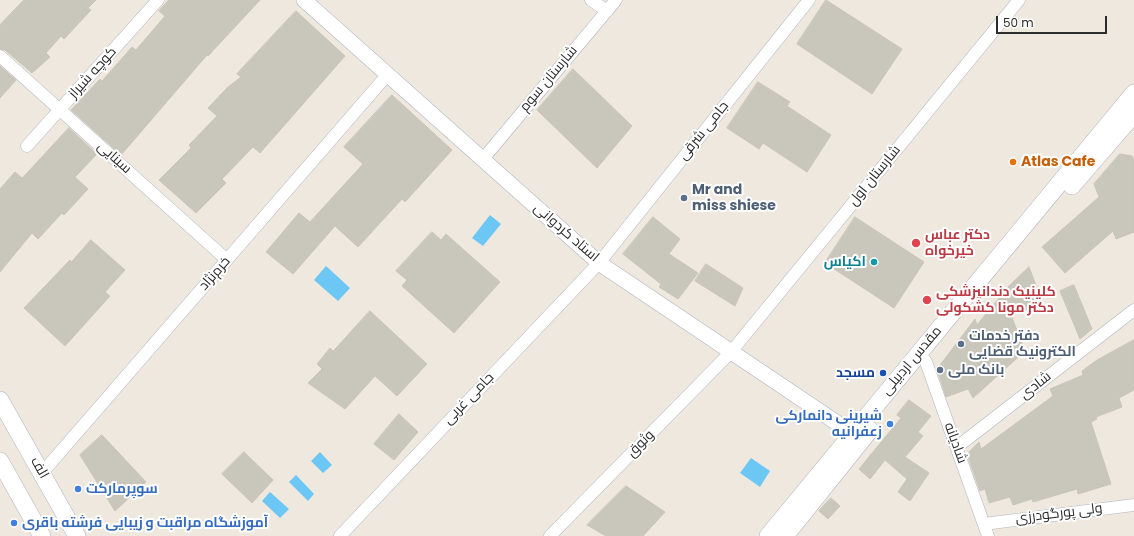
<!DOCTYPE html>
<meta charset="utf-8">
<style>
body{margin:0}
#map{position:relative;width:1134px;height:536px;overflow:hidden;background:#eee8de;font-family:Poppins,sans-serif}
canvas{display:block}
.scale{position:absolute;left:996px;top:16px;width:111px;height:18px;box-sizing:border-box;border:2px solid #2c2c2c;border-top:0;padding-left:5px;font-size:12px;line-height:14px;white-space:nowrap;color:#2c2c2c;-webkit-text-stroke:3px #fff;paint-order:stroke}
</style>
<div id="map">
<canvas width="1134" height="536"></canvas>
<div class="scale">50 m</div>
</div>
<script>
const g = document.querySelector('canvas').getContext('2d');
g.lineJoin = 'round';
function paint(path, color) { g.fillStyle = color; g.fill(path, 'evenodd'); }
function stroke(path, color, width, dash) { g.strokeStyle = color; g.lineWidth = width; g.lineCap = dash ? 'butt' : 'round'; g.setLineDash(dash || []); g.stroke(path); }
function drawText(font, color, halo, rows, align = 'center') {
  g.font = font + ' Poppins,Cairo,sans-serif'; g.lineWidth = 4; g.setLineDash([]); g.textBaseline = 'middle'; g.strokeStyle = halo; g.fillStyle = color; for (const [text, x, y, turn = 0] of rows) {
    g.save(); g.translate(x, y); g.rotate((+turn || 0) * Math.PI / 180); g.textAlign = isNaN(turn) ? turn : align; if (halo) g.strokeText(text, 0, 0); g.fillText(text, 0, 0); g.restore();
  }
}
paint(new Path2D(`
 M 490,215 L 501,224 L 483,246 L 472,238 Z
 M 326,266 L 350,288 L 338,301 L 314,280 Z
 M 320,452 L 332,465 L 323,473 L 311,461 Z
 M 751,458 L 770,471 L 760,487 L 740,473 Z
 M 296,475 L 314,494 L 308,501 L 289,482 Z
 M 270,492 L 289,509 L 280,518 L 262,501 Z`), '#6dc7f4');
const building = new Path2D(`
 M 24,0 L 96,0 L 88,8 L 91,10 L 64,39 L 61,36 L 46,53 L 50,57 L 32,73 L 5,50 L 0,49 L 0,25 Z
 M 169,0 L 260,0 L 208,56 L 207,55 L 121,155 L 71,110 L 100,79 L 102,81 L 132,47 L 136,50 L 165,16 L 159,11 Z
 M 826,0 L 902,49 L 872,94 L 797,44 Z
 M 296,11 L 345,56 L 260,153 L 253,147 L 222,179 L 226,183 L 196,213 L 159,180 L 191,148 L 189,145 L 217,116 L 208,108 L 228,87 L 241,77 L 237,74 Z
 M 0,66 L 16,80 L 0,98 Z
 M 573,69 L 632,126 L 597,168 L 537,110 Z
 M 758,82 L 790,102 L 787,106 L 831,135 L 807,172 L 763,143 L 759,149 L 727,128 Z
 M 392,95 L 452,150 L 405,202 L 402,199 L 358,247 L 335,226 L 293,274 L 266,252 L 299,213 L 310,222 L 363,164 L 344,147 Z
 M 69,128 L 97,154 L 75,177 L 88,189 L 64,215 L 62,213 L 38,239 L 32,233 L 0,272 L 0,189 L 15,172 L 22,178 Z
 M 1120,154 L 1132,156 L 1134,161 L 1134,232 L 1116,239 L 1113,231 L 1065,273 L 1042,247 L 1099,197 L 1094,184 Z
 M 653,217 L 680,239 L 669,254 L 698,273 L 678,299 L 659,287 L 661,284 L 623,254 Z
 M 855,217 L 924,262 L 894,308 L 825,263 Z
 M 432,232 L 441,240 L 446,234 L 500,282 L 454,333 L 402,286 L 407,280 L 396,271 Z
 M 91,240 L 125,270 L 105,292 L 110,296 L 65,346 L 24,308 L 70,260 L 71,262 Z
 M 706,264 L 743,288 L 735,306 L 695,281 Z
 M 1029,267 L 1043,303 L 1011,315 L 1025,351 L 973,398 L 968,389 L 946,397 L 937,369 L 975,319 L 977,325 L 1007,288 Z
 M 1074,285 L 1092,329 L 1080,339 L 1060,291 Z
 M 370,311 L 427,364 L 397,396 L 375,376 L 345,409 L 308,383 L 322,369 L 317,364 L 330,348 L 333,351 Z
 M 1134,340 L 1134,390 L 1119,398 L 1122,407 L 1096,417 L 1097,419 L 1091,422 L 1111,484 L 1078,494 L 1077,489 L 1033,502 L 1032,499 L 1013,505 L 1010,497 L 989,503 L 985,489 L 980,491 L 967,454 L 979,442 L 981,449 L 1053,396 L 1050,389 L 1083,375 L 1082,371 L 1097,360 Z
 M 909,400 L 931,416 L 918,432 L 923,436 L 905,457 L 929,473 L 910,501 L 898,492 L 907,479 L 885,460 L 870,479 L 859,469 L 901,418 L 897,415 Z
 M 399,414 L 418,432 L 394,460 L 374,444 Z
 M 102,435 L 146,482 L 115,511 L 80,455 Z
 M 244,452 L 273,480 L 252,503 L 222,474 Z
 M 626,486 L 665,512 L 643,536 L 606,536 L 587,525 Z
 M 831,498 L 840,506 L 828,519 L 819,511 Z`);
paint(building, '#c9c6bc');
stroke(building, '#cac5b7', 1);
const minor = new Path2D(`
 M 591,0 L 607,11
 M 0,56 L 227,260
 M 27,146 L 158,0
 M 483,159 L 616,0
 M 919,353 L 926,362 L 988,536
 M 957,447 L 1134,310
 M 42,473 L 388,74
 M 984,524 L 1134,505
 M 340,536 L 599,263 L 809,0
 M 550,536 L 731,352 L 1019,0`);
const tertiary = new Path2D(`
 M 304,0 L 599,263 L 852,433`);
const secondary = new Path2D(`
 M 1072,186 L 1134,114
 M 0,400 L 77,536
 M 0,461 L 42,536
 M 768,536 L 1134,93
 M 785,536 L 870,430`);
stroke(minor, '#b2b3c0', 13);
stroke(tertiary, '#b2b3c0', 16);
stroke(secondary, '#b2b3c0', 18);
stroke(minor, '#fff', 12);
stroke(tertiary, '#fff', 15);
stroke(secondary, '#fff', 17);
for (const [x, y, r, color] of [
 [1013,162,4,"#e8710a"],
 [684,198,4,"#5c6f8a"],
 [916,243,5,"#e0444e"],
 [874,262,4,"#0f9aa8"],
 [927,300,5,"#e0444e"],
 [961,344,4,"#5c6f8a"],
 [940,370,4,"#5c6f8a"],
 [883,373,4,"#1a4fb4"],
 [890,424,4,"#3f7fe0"],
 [78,489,4,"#3f7fe0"],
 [14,523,4,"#3f7fe0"]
]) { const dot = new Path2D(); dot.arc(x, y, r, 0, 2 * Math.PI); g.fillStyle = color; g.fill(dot); stroke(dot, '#fff', 1.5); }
drawText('14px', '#2c2c2c', '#fff', [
 ["کوچه شیراز",93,73,-48],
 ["شارستان سوم",549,79,-50],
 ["جامی شرقی",704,131,-51],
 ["سینایی",114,158,42],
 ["شارستان اول",875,176,-51],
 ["استاد کردوانی",566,233,41],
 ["خرم‌نژاد",215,274,-49],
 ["مقدس اردبیلی",912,361,-50],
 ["شادی",1036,386,-38],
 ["جامی غربی",469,399,-46],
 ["شادیانه",955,443,70],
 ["وثوق",641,444,-45],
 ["الف",39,468,61],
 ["ولی پورگودرزی",1059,514,-7]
]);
drawText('bold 14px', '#c56008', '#fff', [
 ["Atlas Cafe",1021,162]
], 'left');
drawText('bold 14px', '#4e5e75', '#fff', [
 ["Mr and",692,190],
 ["miss shiese",692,206],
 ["دفتر خدمات",969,336],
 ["الکترونیک قضایی",969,352],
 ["بانک ملی",948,370]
], 'left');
drawText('bold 14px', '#be3a42', '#fff', [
 ["دکتر عباس",925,235],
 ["خیرخواه",925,251],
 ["کلینیک دندانپزشکی",936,292],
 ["دکتر مونا کشکولی",936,308]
], 'left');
drawText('bold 14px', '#0d838f', '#fff', [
 ["اکیاس",866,262]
], 'right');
drawText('bold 14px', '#164399', '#fff', [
 ["مسجد",875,373]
], 'right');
drawText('bold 14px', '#366cbe', '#fff', [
 ["شیرینی دانمارکی",882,416,"right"],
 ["زعفرانیه",882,432,"right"],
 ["سوپرمارکت",86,489],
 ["آموزشگاه مراقبت و زیبایی فرشته باقری",22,523]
], 'left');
</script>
